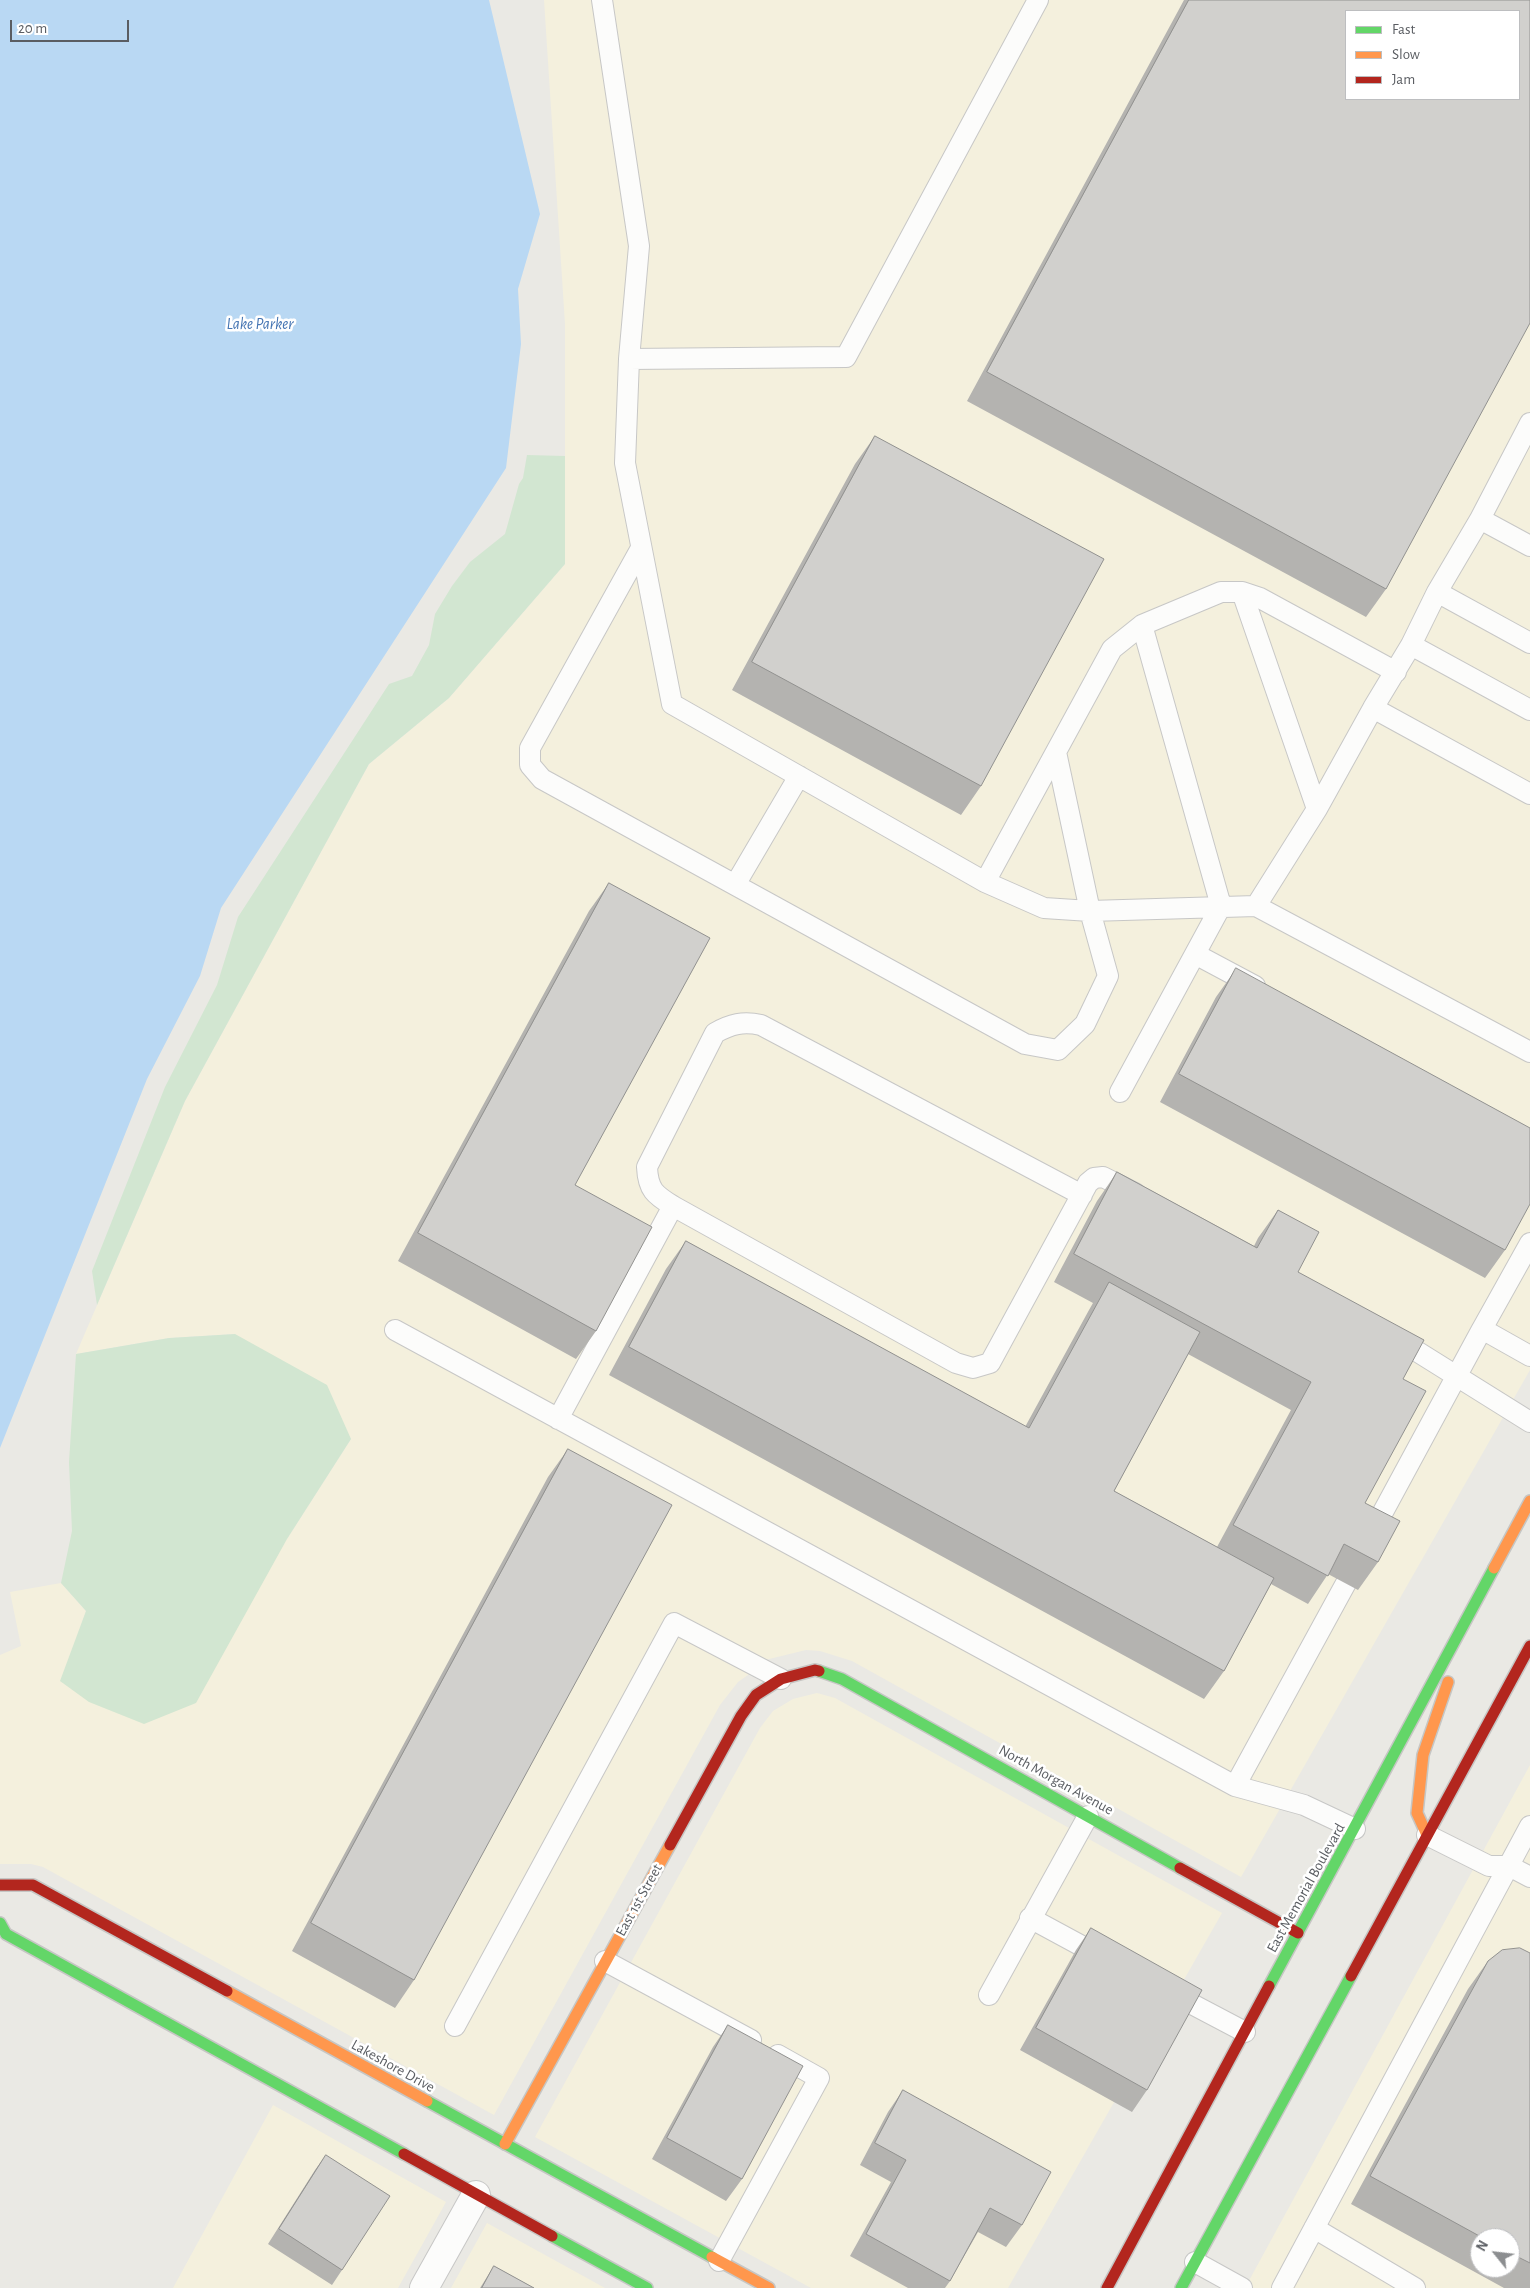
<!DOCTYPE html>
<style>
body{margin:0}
#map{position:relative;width:1530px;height:2288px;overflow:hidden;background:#eae9e4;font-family:"Alegreya Sans",sans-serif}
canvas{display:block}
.legend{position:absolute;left:1345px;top:10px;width:175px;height:90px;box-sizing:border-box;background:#fff;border:1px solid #bdbec0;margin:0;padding:6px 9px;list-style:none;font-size:15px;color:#5a5d62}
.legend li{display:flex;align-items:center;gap:10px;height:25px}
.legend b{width:25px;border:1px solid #bdbec0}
.north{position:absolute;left:1470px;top:2228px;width:50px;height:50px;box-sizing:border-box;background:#fff;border:1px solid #bdbec0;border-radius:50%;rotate:299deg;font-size:14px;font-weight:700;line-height:20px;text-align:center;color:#5a5d62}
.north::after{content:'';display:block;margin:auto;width:18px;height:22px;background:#8c8e90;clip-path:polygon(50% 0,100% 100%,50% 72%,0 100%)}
.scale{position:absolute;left:10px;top:20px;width:119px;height:22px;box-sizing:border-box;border:2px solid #5a5d62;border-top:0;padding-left:6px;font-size:15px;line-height:18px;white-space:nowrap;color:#5a5d62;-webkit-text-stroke:4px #fff;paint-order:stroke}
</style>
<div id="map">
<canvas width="1530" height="2288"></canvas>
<ul class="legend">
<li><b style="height:6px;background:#63d668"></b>Fast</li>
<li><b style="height:6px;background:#ff974d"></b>Slow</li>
<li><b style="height:6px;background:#b3261e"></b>Jam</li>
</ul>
<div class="north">N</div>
<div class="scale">20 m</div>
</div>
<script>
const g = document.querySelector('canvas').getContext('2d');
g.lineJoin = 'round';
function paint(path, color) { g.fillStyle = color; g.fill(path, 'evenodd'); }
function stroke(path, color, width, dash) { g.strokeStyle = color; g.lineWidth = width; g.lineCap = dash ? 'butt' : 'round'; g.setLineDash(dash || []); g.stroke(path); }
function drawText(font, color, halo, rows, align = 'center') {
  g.font = font + ' "Alegreya Sans",sans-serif'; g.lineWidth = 5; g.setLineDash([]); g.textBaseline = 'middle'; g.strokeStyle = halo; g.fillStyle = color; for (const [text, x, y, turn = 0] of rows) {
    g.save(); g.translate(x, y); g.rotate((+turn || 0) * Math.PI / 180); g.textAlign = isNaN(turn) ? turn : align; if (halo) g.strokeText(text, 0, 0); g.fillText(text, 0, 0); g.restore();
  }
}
paint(new Path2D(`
 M 544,0 L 1530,0 L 1530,1370 L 1241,1877 L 852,1661 L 820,1651 L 806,1650 L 765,1660 L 765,1663 L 738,1682 L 720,1705 L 494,2115 L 43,1867 L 31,1864 L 0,1864 L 0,1655 L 21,1646 L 10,1592 L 61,1583 L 86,1611 L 72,1652 L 287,1539 L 351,1439 L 235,1334 L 169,1338 L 76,1354 L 185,1101 L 369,764 L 449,698 L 565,564 L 565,324 ZM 1346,11 L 1519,11 L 1519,99 L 1346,99 Z
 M 817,1693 L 835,1698 L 1222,1913 L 1008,2288 L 811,2288 L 535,2137 L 760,1728 L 773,1711 L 793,1699 Z
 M 1530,1765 L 1530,2288 L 1245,2288 ZM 1480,2238 L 1510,2238 L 1510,2268 L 1480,2268 Z
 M 273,2105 L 446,2202 L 398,2288 L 173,2288 Z
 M 487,2223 L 605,2288 L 451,2288 Z`), '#f4f0dd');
paint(new Path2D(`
 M 527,455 L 565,456 L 565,564 L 449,698 L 369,764 L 185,1101 L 97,1305 L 92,1271 L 165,1087 L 217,985 L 238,917 L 389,684 L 412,676 L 429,645 L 435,614 L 452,586 L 470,562 L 505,534 L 519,484 L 523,478 Z
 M 235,1334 L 327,1385 L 351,1439 L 287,1539 L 196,1703 L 144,1724 L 89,1702 L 60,1681 L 86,1611 L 61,1583 L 72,1531 L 69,1462 L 76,1354 L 169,1338 Z`), '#d2e6d1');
paint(new Path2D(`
 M 0,0 L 489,0 L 540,214 L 518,289 L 521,344 L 506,468 L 221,908 L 200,976 L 147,1079 L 0,1448 Z`), '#b9d8f3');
const lane = new Path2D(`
 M 602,0 L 639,246 L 629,359 L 625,463 L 672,704 L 985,882 L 1044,908 L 1090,911 L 1256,906
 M 629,359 L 846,357 L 1038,0
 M 1480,519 L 1530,423
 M 1530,546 L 1480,519 L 1437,592 L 1411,645 L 1373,708 L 1317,809 L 1256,906 L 1530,1052
 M 641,548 L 530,748 L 530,765 L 542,779 L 1025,1044 L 1058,1050 L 1085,1024 L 1108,976 L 1090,911 L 1056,752
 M 1242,592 L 1317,809
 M 1437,592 L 1530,643
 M 1411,645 L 1530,710
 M 1373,708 L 1530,794
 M 985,882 L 1112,649 L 1142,625 L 1221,592 L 1242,592 L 1260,598 L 1396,672
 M 735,885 L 799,776
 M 1195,954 L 1255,986
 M 1120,1092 L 1221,906 L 1142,625
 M 1082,1195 L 761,1025 C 743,1021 731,1024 715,1033 L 647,1167 C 648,1190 655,1195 673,1206 L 956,1363 L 973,1368 L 990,1363 L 1088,1183 L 1094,1178 L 1103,1177 L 1135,1193
 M 1530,1243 L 1482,1329 L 1530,1356
 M 395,1330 L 1235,1786 L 1304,1805 L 1355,1829
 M 1394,1337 L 1530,1422
 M 558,1419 L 673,1206
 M 1370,1536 L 1482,1329
 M 1235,1786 L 1346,1583
 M 1427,1835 L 1489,1866 L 1509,1866 L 1530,1877
 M 1030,1918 L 1104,1958
 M 605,1961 L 751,2040
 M 1169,1992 L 1245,2032
 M 989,1995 L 1088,1816
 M 455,2026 L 674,1623 L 781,1679
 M 1314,2228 L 1415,2288
 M 719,2261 L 819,2078 L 778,2055
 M 1195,2262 L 1242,2288
 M 1282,2288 L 1530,1826`);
const street = new Path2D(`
 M 424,2288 L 476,2195`);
const fast = new Path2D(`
 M 819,1671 L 842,1679 L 1180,1868
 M 0,1923 L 6,1934 L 404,2154
 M 1269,1986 L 1494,1568
 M 427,2101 L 712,2257
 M 552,2236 L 647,2288
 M 1181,2288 L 1351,1976`);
const slow = new Path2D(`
 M 1494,1568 L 1530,1501
 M 1427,1835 L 1417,1813 L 1423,1755 L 1448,1682
 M 227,1991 L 427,2101
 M 505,2144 L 670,1845
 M 712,2257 L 769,2288`);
const jam = new Path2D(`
 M 670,1845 L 741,1716 L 756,1695 L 781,1679 L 815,1670 L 819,1671
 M 1180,1868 L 1298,1933
 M 0,1885 L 33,1885 L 227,1991
 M 1351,1976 L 1530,1646
 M 404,2154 L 552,2236
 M 1107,2288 L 1269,1986`);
stroke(lane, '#c7c7c6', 22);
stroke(street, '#c7c7c6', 30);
stroke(fast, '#c6c6c4', 14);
stroke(slow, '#c6c6c4', 14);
stroke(jam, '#c6c6c4', 14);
stroke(lane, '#fcfcfb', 20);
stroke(street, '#fcfcfb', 28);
stroke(fast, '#63d668', 11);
stroke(slow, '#ff974d', 11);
stroke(jam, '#b3261e', 11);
paint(new Path2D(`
 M 1184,0 L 1530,0 L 1386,589 L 1366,617 L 967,401 Z
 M 875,436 L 981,786 L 961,815 L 732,690 L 855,464 Z
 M 609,883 L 575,1185 L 596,1331 L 576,1359 L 398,1261 L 589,911 Z
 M 1236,969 L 1505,1250 L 1485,1278 L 1160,1102 L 1216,997 Z
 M 1117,1172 L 1254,1246 L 1258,1238 L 1278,1210 L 1298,1272 L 1403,1379 L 1365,1503 L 1378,1562 L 1358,1590 L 1328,1574 L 1308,1604 L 1271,1584 L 1224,1671 L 1204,1699 L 609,1375 L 666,1269 L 686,1241 L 1025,1427 L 1089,1310 L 1093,1303 L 1054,1282 L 1097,1201 ZM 1188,1354 L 1291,1410 L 1217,1547 L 1114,1491 Z
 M 568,1449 L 414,1980 L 395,2008 L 292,1951 L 548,1477 Z
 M 1091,1928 L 1147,2090 L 1132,2112 L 1020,2050 L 1076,1950 Z
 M 1530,1953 L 1530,2288 L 1504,2288 L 1351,2204 L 1468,1989 L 1488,1961 ZM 1480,2238 L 1510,2238 L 1510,2268 L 1480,2268 Z
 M 728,2025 L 742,2179 L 726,2201 L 652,2159 L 713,2047 Z
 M 903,2090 L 1022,2225 L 1006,2247 L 978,2232 L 950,2281 L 945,2288 L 908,2288 L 850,2256 L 891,2182 L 860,2165 L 888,2112 Z
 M 326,2155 L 342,2270 L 332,2285 L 268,2244 L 315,2170 Z
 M 494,2266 L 534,2288 L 480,2288 Z`), '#b4b3b0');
const building = new Path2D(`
 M 1189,0 L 1530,0 L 1530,323 L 1386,589 L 987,372 ZM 1346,11 L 1519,11 L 1519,99 L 1346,99 Z
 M 875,436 L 1104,559 L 981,786 L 752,662 Z
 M 609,883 L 710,938 L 575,1185 L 652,1227 L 596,1331 L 418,1233 Z
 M 1236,968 L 1530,1128 L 1530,1204 L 1505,1250 L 1179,1074 Z
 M 1117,1172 L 1257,1248 L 1278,1210 L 1319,1232 L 1298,1272 L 1424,1340 L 1403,1379 L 1426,1391 L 1365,1503 L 1400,1521 L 1378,1562 L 1344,1544 L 1328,1576 L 1233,1525 L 1311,1382 L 1074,1254 Z
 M 686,1241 L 1029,1428 L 1109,1282 L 1200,1332 L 1114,1491 L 1274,1578 L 1224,1671 L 629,1347 Z
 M 568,1449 L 672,1505 L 414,1980 L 311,1923 Z
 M 1091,1928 L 1202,1990 L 1147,2090 L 1036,2028 Z
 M 1520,1948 L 1530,1953 L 1530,2263 L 1510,2253 L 1510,2238 L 1483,2238 L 1370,2176 L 1488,1961 L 1502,1950 Z
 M 728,2025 L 803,2066 L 742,2179 L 667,2138 Z
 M 903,2090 L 1051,2172 L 1022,2225 L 990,2208 L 950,2281 L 866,2234 L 906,2160 L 875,2143 Z
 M 326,2155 L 390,2196 L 342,2270 L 279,2229 Z
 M 494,2266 L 534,2288 L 482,2288 Z`);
paint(building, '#d1d0cd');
stroke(building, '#929290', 1);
drawText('15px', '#5a5d62', '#fff', [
 ["North Morgan Avenue",1056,1780,29],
 ["East Memorial Boulevard",1306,1888,-61],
 ["East 1st Street",639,1900,-61],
 ["Lakeshore Drive",393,2066,29]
]);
drawText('italic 16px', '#4575b3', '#fff', [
 ["Lake Parker",260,324]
]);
</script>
